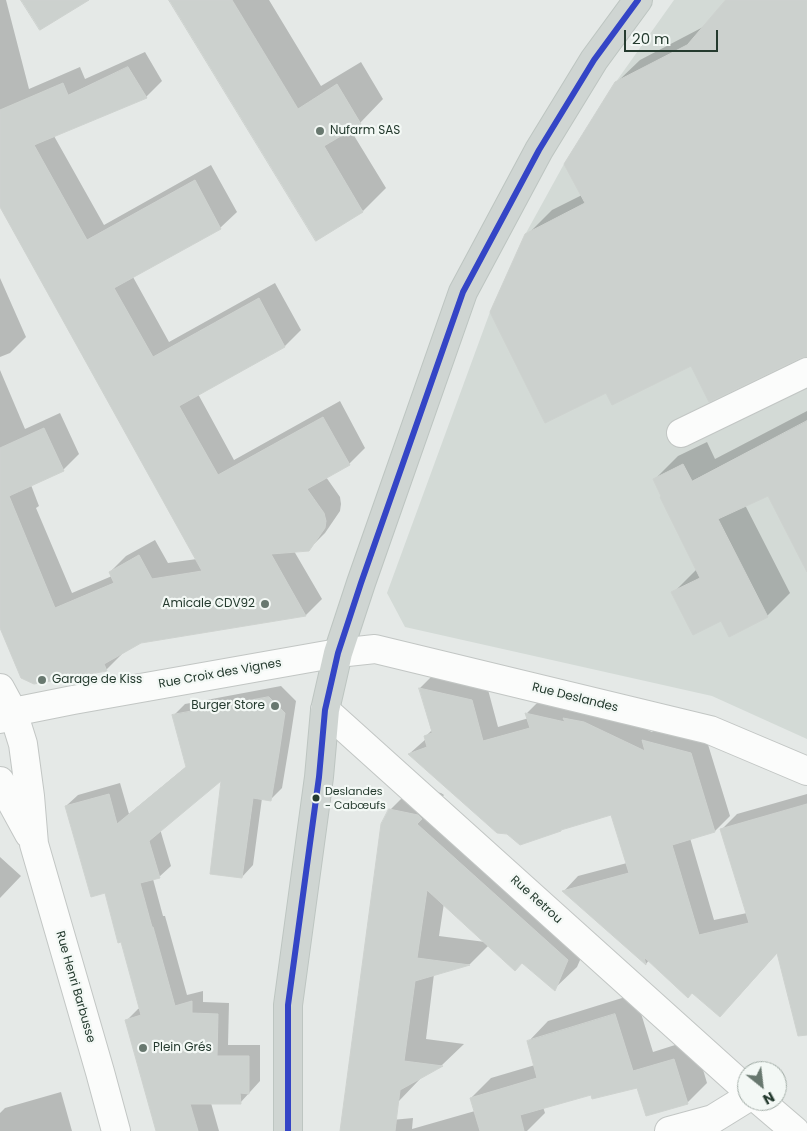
<!DOCTYPE html>
<meta charset="utf-8">
<style>
body{margin:0}
#map{position:relative;width:807px;height:1131px;overflow:hidden;background:#e5e9e7;font-family:Poppins,sans-serif}
canvas{display:block}
.north{position:absolute;left:737px;top:1061px;width:50px;height:50px;box-sizing:border-box;background:#f3f8f5;border:1px solid #a1aca6;border-radius:50%;rotate:151deg;font-size:14px;font-weight:700;line-height:20px;text-align:center;color:#253b2f}
.north::after{content:'';display:block;margin:auto;width:18px;height:22px;background:#68786f;clip-path:polygon(50% 0,100% 100%,50% 72%,0 100%)}
.scale{position:absolute;left:624px;top:30px;width:94px;height:22px;box-sizing:border-box;border:2px solid #253b2f;border-top:0;padding-left:6px;font-size:15px;line-height:18px;white-space:nowrap;color:#253b2f;-webkit-text-stroke:4px #f3f8f5;paint-order:stroke}
</style>
<div id="map">
<canvas width="807" height="1131"></canvas>
<div class="north">N</div>
<div class="scale">20 m</div>
</div>
<script>
const g = document.querySelector('canvas').getContext('2d');
g.lineJoin = 'round';
function paint(path, color) { g.fillStyle = color; g.fill(path, 'evenodd'); }
function stroke(path, color, width, dash) { g.strokeStyle = color; g.lineWidth = width; g.lineCap = dash ? 'butt' : 'round'; g.setLineDash(dash || []); g.stroke(path); }
function drawText(font, color, halo, rows, align = 'center') {
  g.font = font + ' Poppins,sans-serif'; g.lineWidth = 4.5; g.setLineDash([]); g.textBaseline = 'middle'; g.strokeStyle = halo; g.fillStyle = color; for (const [text, x, y, turn = 0] of rows) {
    g.save(); g.translate(x, y); g.rotate((+turn || 0) * Math.PI / 180); g.textAlign = isNaN(turn) ? turn : align; if (halo) g.strokeText(text, 0, 0); g.fillText(text, 0, 0); g.restore();
  }
}
paint(new Path2D(`
 M 674,0 L 807,0 L 807,739 L 712,696 L 405,627 L 387,593 L 490,312 L 526,233 L 564,164 L 613,86 Z`), '#d3dad6');
paint(new Path2D(`
 M 0,0 L 6,0 L 29,89 L 80,67 L 85,79 L 145,52 L 162,81 L 146,97 L 54,136 L 104,225 L 211,165 L 237,212 L 220,228 L 133,277 L 169,342 L 275,283 L 301,330 L 285,346 L 198,394 L 234,460 L 340,401 L 365,448 L 349,464 L 326,477 L 340,497 L 341,504 L 340,511 L 325,533 L 308,550 L 294,551 L 322,599 L 306,615 L 140,642 L 122,654 L 106,670 L 0,624 L 0,370 L 25,429 L 60,413 L 79,454 L 63,470 L 31,485 L 39,506 L 36,508 L 72,593 L 112,576 L 110,572 L 126,556 L 155,540 L 168,563 L 197,559 L 0,204 Z
 M 170,0 L 269,0 L 321,86 L 361,62 L 383,99 L 360,123 L 350,129 L 386,188 L 363,211 Z
 M 728,0 L 807,0 L 807,356 L 692,365 L 526,236 L 552,210 L 582,195 L 616,83 L 640,60 L 705,26 Z
 M 0,278 L 26,337 L 10,353 L 0,357 Z
 M 807,411 L 807,569 L 768,494 L 745,505 L 790,593 L 767,616 L 722,619 L 673,593 L 697,569 L 655,479 L 678,456 L 707,442 L 715,459 Z
 M 435,673 L 487,686 L 498,727 L 529,718 L 527,713 L 542,698 L 599,708 L 652,732 L 658,726 L 706,738 L 730,816 L 715,831 L 690,838 L 714,920 L 747,913 L 722,829 L 737,814 L 807,794 L 807,997 L 778,952 L 735,1000 L 720,1015 L 692,992 L 649,960 L 646,964 L 564,891 L 578,876 L 627,863 L 612,814 L 409,754 L 426,739 L 425,737 L 432,730 L 420,688 Z
 M 281,686 L 296,701 L 290,740 L 282,788 L 271,799 L 262,798 L 253,865 L 242,877 L 222,778 L 160,829 L 171,866 L 159,877 L 153,879 L 163,916 L 165,916 L 187,995 L 203,991 L 203,1002 L 229,1003 L 228,1045 L 260,1045 L 260,1081 L 240,1103 L 211,1103 L 219,1131 L 158,1131 L 127,1020 L 138,1009 L 140,1008 L 122,941 L 105,892 L 66,806 L 78,795 L 120,783 L 129,814 L 187,766 L 174,715 L 185,704 Z
 M 413,787 L 441,793 L 444,795 L 439,801 L 590,937 L 577,967 L 554,989 L 523,962 L 489,945 L 470,964 L 434,974 L 426,1039 L 464,1044 L 442,1065 L 421,1077 L 420,1079 L 398,1102 L 390,810 ZM 444,903 L 485,942 L 439,936 Z
 M 0,857 L 21,876 L 0,898 Z
 M 635,994 L 653,1052 L 694,1039 L 707,1083 L 687,1103 L 638,1086 L 592,1094 L 543,1107 L 545,1113 L 527,1131 L 352,1131 L 360,1123 L 413,1118 L 412,1129 L 475,1111 L 471,1098 L 491,1078 L 535,1065 L 528,1042 L 548,1021 Z
 M 61,1092 L 72,1131 L 0,1131 L 0,1113 L 5,1108 Z`), '#0003');
const building = new Path2D(`
 M 21,0 L 89,0 L 40,30 Z
 M 169,0 L 232,0 L 298,109 L 337,84 L 361,124 L 324,146 L 363,212 L 316,241 Z
 M 726,0 L 807,0 L 807,357 L 800,358 L 709,402 L 691,366 L 612,405 L 606,393 L 545,423 L 490,312 L 525,234 L 585,203 L 564,164 L 615,82 L 687,45 Z
 M 128,67 L 147,98 L 34,145 L 87,240 L 195,180 L 221,229 L 114,288 L 153,357 L 259,298 L 285,347 L 179,406 L 218,475 L 323,417 L 350,465 L 307,489 L 324,513 L 326,521 L 325,528 L 309,551 L 271,554 L 306,616 L 141,643 L 104,664 L 107,671 L 34,684 L 21,678 L 0,628 L 0,448 L 44,428 L 64,471 L 9,496 L 55,608 L 114,583 L 109,572 L 139,555 L 152,579 L 202,571 L 0,207 L 0,110 L 63,83 L 68,95 Z
 M 807,421 L 807,572 L 768,496 L 718,519 L 768,617 L 729,637 L 721,621 L 693,635 L 671,592 L 700,578 L 660,497 L 661,496 L 653,479 L 683,464 L 692,481 Z
 M 419,688 L 472,700 L 483,741 L 530,728 L 525,713 L 565,722 L 563,718 L 584,722 L 645,751 L 642,740 L 691,753 L 715,832 L 672,845 L 699,935 L 749,923 L 720,829 L 807,804 L 807,1035 L 798,1036 L 777,953 L 720,1017 L 692,993 L 688,998 L 644,957 L 646,965 L 562,891 L 629,873 L 611,815 L 561,830 L 561,831 L 520,845 L 507,834 L 497,833 L 408,754 L 427,747 L 424,736 L 432,733 Z
 M 269,697 L 285,713 L 279,753 L 271,801 L 253,798 L 242,878 L 210,874 L 221,781 L 149,841 L 160,878 L 140,883 L 152,927 L 153,927 L 175,1006 L 192,1001 L 192,1013 L 218,1014 L 217,1056 L 249,1056 L 249,1094 L 240,1093 L 241,1104 L 190,1104 L 198,1131 L 156,1131 L 125,1020 L 141,1015 L 121,942 L 118,943 L 105,893 L 91,897 L 65,806 L 109,794 L 117,824 L 186,767 L 172,715 Z
 M 389,809 L 418,815 L 422,819 L 417,824 L 568,960 L 555,991 L 522,963 L 515,971 L 427,890 L 417,958 L 470,965 L 415,981 L 404,1061 L 443,1066 L 400,1090 L 395,1131 L 340,1131 L 381,824 Z
 M 615,1014 L 633,1071 L 674,1059 L 688,1104 L 646,1116 L 637,1088 L 592,1099 L 591,1095 L 520,1115 L 524,1131 L 480,1131 L 470,1098 L 537,1078 L 527,1041 Z`);
paint(building, '#ccd1ce');
stroke(building, '#ced2cf', 1);
const minor = new Path2D(`
 M 681,433 L 807,372
 M 0,688 L 13,712 L 23,744 L 30,796 L 34,844 L 100,1072 L 116,1131
 M 325,710 L 747,1090
 M 0,719 L 13,712 L 73,700 L 338,653 L 375,649 L 710,730 L 807,771
 M 0,781 L 29,834
 M 760,1101 L 795,1131
 M 669,1131 L 713,1119 L 747,1098`);
const major = new Path2D(`
 M 288,1131 L 288,1005 L 319,777 L 325,710 L 338,653 L 361,583 L 463,292 L 539,150 L 594,60 L 638,0`);
stroke(minor, '#c2c6c4', 30);
stroke(major, '#bdc5c1', 30);
stroke(minor, '#fbfcfb', 28);
stroke(major, '#cfd5d2', 28);
stroke(new Path2D(`
 M 288,1131 L 288,1005 L 319,777 L 325,710 L 338,653 L 361,583 L 463,292 L 539,150 L 594,60 L 638,0`), '#3445c6', 6);
for (const [x, y, r, color] of [
 [320,131,5,"#68786f"],
 [265,604,5,"#68786f"],
 [42,680,5,"#68786f"],
 [275,706,5,"#68786f"],
 [316,798,4.5,"#253b2f"],
 [143,1048,5,"#68786f"]
]) { const dot = new Path2D(); dot.arc(x, y, r, 0, 2 * Math.PI); g.fillStyle = color; g.fill(dot); stroke(dot, '#f3f8f5', 2); }
drawText('11px', '#253b2f', '#f3f8f5', [
 ["Deslandes",325,792],
 ["- Cabœufs",325,806]
], 'left');
drawText('12px', '#253b2f', '#f3f8f5', [
 ["Nufarm SAS",330,131],
 ["Amicale CDV92",255,604,"right"],
 ["Garage de Kiss",52,680],
 ["Burger Store",265,706,"right"],
 ["Plein Grés",153,1048]
], 'left');
drawText('12px', '#253b2f', '#f3f8f5', [
 ["Rue Croix des Vignes",220,674,-10],
 ["Rue Deslandes",575,698,14],
 ["Rue Retrou",536,900,42],
 ["Rue Henri Barbusse",75,987,74]
]);
</script>
